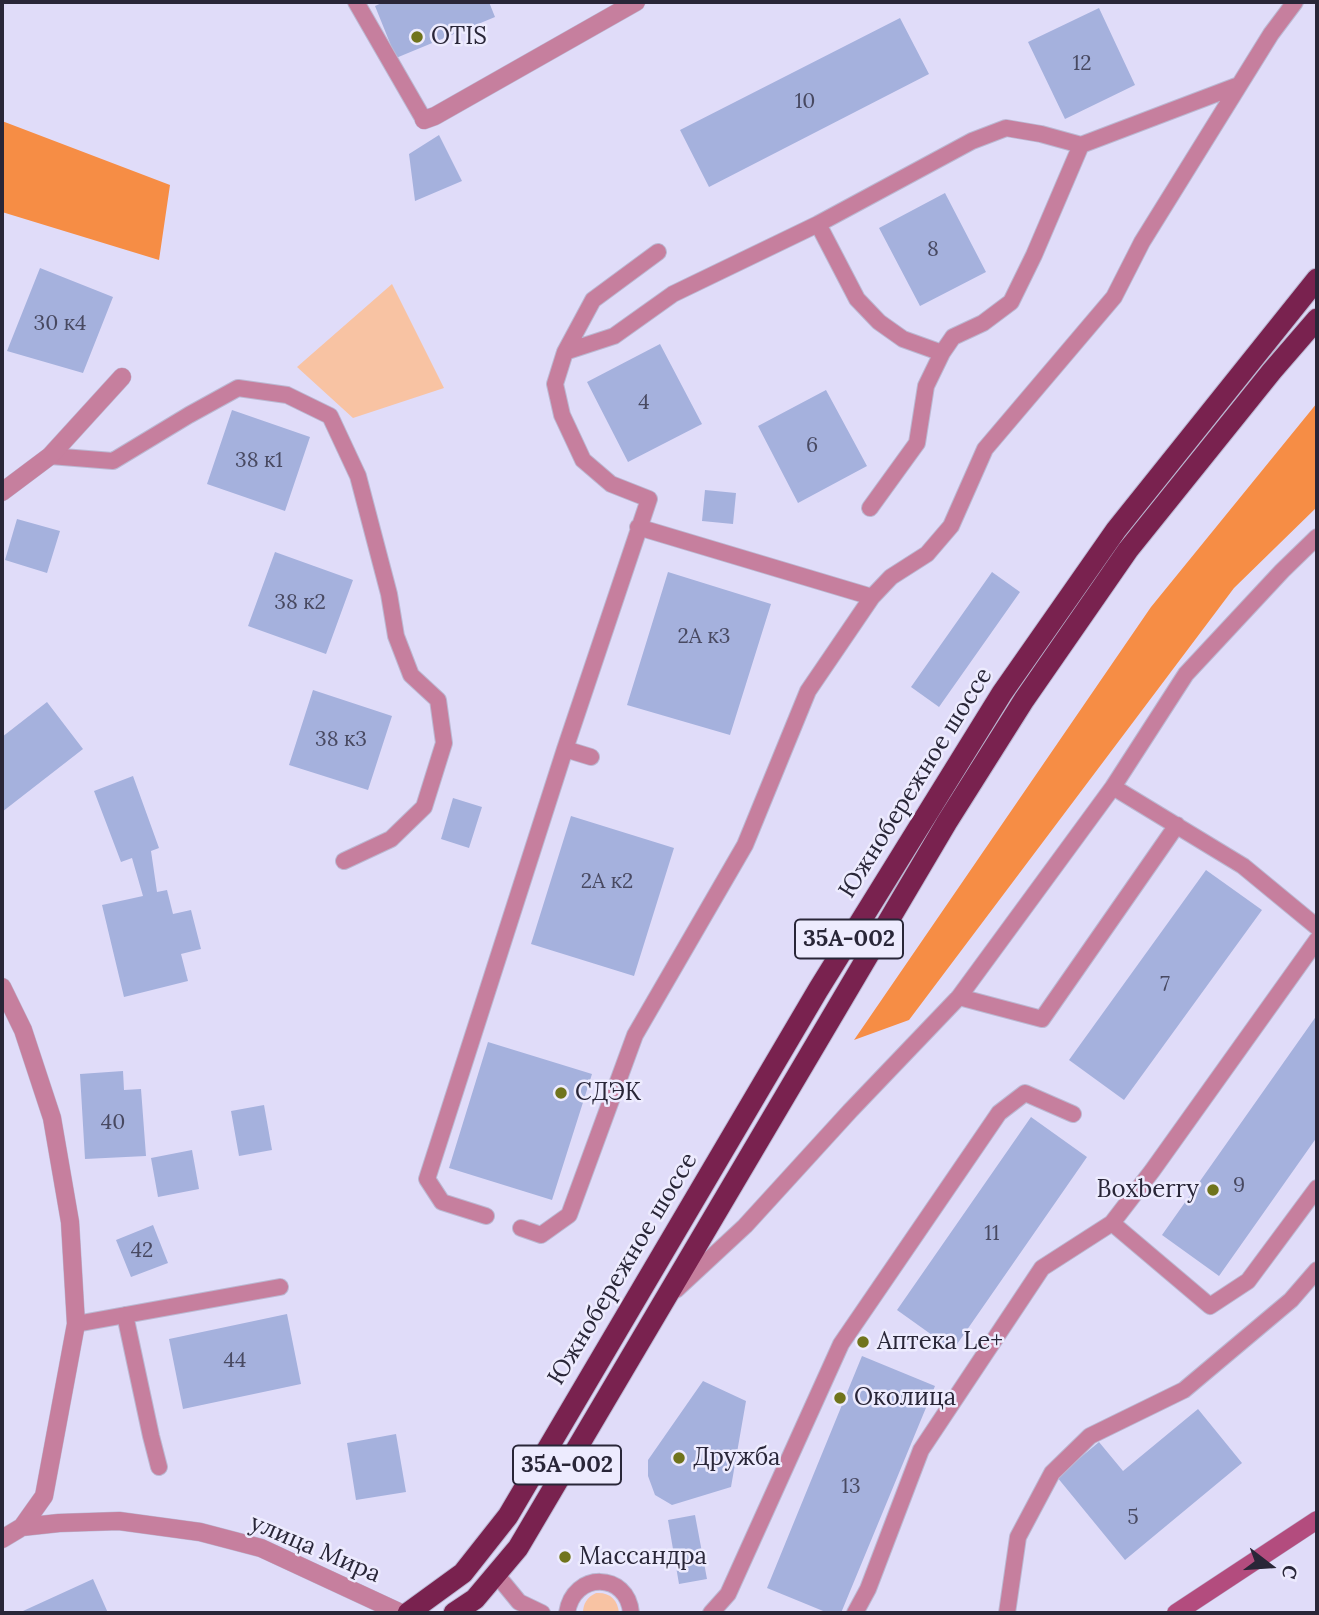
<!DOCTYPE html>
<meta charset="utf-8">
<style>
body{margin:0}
#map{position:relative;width:1319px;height:1615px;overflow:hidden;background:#e0dcf9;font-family:Lora,serif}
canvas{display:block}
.frame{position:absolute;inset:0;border:4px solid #292638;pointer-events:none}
.north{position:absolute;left:1235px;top:1531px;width:70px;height:70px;-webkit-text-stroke:5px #edebfe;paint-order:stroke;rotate:107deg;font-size:19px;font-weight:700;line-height:28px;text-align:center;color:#292638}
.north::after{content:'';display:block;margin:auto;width:24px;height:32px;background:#292638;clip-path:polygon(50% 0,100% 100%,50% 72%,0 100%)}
</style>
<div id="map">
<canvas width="1319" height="1615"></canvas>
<div class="frame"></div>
<div class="north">С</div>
</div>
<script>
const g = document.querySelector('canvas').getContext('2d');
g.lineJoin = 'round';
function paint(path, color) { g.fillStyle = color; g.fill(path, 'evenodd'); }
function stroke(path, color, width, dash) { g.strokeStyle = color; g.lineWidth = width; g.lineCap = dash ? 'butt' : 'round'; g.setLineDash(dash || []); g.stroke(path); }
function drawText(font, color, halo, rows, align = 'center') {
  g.font = font + ' Lora,serif'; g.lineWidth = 5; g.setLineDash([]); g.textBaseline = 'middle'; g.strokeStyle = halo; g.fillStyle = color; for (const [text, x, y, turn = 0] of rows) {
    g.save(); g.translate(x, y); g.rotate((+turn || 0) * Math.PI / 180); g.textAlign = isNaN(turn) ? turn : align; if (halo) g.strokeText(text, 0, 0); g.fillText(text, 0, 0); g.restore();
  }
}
paint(new Path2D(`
 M 392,284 L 444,388 L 353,418 L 297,367 Z
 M 596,1593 C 610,1592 618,1600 619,1613 L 583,1613 C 583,1604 587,1597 596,1593 Z`), '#f8c3a3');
paint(new Path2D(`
 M 2,121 L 170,185 L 159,260 L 2,212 Z
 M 1317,403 L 1317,507 L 1234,588 L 909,1020 L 854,1040 L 1151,607 Z`), '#f68d45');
paint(new Path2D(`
 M 384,2 L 489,2 L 495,17 L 396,58 L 375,6 Z
 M 1099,8 L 1135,85 L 1065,119 L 1028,42 Z
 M 900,18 L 929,74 L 709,187 L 680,130 Z
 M 439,135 L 462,181 L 415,201 L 409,154 Z
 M 945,193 L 986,272 L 920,306 L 879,228 Z
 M 40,268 L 113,297 L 83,373 L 7,351 Z
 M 660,344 L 702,424 L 628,462 L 587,382 Z
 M 826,390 L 867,466 L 798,503 L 758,426 Z
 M 232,410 L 310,437 L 285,511 L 207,484 Z
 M 705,490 L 736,493 L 733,524 L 702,521 Z
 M 17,519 L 60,531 L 47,573 L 5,560 Z
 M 275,552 L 353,580 L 326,654 L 248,626 Z
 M 668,572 L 771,604 L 730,735 L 627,705 Z
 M 992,572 L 1020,592 L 939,707 L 911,687 Z
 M 313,690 L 392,716 L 368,790 L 289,765 Z
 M 47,702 L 83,749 L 2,812 L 2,737 Z
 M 133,776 L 159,848 L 151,851 L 157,892 L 167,890 L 173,914 L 191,910 L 201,949 L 181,954 L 188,981 L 124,997 L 102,905 L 143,896 L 132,858 L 121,862 L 94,791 Z
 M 453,798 L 482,807 L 469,848 L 441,839 Z
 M 571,816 L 674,848 L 634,976 L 531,944 Z
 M 1206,870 L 1262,910 L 1124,1100 L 1069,1060 Z
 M 1317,1015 L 1317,1137 L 1219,1276 L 1162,1235 Z
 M 488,1042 L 592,1074 L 552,1200 L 449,1168 Z
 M 123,1071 L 124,1090 L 141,1089 L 146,1156 L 85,1159 L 80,1074 Z
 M 264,1105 L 272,1150 L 239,1156 L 231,1111 Z
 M 1031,1117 L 1087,1157 L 953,1350 L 897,1310 Z
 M 192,1150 L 199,1189 L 158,1197 L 151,1158 Z
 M 153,1225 L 168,1263 L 131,1277 L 116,1240 Z
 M 287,1314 L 301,1384 L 183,1409 L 169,1339 Z
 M 862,1356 L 935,1386 L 841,1613 L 828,1613 L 767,1588 Z
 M 703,1381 L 746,1401 L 731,1487 L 672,1505 L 655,1495 L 648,1476 L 648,1460 Z
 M 1198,1409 L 1242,1463 L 1125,1560 L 1057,1477 L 1099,1442 L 1123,1471 Z
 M 396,1434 L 406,1492 L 356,1500 L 347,1443 Z
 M 695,1515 L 707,1579 L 679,1584 L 668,1520 Z
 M 93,1579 L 108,1613 L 24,1613 L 23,1611 Z`), '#a5b1dd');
const lane = new Path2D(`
 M 356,2 L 424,120
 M 818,224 L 857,299 L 879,322 L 903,339 L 942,353
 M 565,352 L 593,300 L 658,252
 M 50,456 L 113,461 L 189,415 L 238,388 L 287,395 L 330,416 L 358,476 L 389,594 L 396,636 L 411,675 L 438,700 L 444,743 L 424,807 L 391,839 L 344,861
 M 870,508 L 917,443 L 926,386 L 942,353 L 953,337 L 983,323 L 1011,302 L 1034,255 L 1081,145
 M 638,527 L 872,597
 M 565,749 L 591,757
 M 1113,787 L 1243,866 L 1317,927
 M 1317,940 L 1152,1171 L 1112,1223 L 1210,1306 L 1248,1281 L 1317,1188
 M 959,997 L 1042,1019 L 1177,825
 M 486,1216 L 442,1202 L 427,1179 L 565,749 L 649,499 L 611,484 L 583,460 L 562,415 L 555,384 L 565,352 L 614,336 L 673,294 L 818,224 L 972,141 L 1006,128 L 1041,134 L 1081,145 L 1239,85
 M 521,1228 L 541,1235 L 569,1215 L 635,1035 L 745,845 L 808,691 L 872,597 L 891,577 L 927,554 L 951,526 L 985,449 L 1114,297 L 1142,242 L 1271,34 L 1295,2
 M 676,1290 L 745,1226 L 850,1111 L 959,997 L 1113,787 L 1186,674 L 1282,571 L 1317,537
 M 125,1315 L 151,1436 L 159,1467
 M 76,1324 L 280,1287
 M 496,1574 L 519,1602 L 542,1613
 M 567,1613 C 573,1571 628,1572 631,1613
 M 711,1613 L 728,1594 L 841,1344 L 999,1113 L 1025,1093 L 1073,1114
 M 855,1613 L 868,1589 L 921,1450 L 1042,1268 L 1112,1223
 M 1007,1613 L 1018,1537 L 1052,1473 L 1090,1436 L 1184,1390 L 1291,1300 L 1317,1270`);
const street = new Path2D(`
 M 424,120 L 435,116 L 636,2
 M 2,492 L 50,456 L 122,377
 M 2,987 L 23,1030 L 52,1118 L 70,1222 L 76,1324 L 44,1496 L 22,1527
 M 2,1539 L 22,1527 L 59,1523 L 119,1521 L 200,1532 L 261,1548 L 401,1613`);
const secondary = new Path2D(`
 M 1176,1613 L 1317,1520`);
const highway = new Path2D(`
 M 408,1613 L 463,1573 L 508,1516 L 818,990 L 1002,693 L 1116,530 L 1317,279
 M 454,1613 L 475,1599 L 518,1548 L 947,822 L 1024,700 L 1128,550 L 1272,371 L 1317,319`);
stroke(lane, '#bbb8d2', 18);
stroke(street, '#bbb8d2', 19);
stroke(secondary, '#bbb8d2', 19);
stroke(highway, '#bbb8d2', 23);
stroke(lane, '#c67f9e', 16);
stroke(street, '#c67f9e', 18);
stroke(secondary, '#b34c7e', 18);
stroke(highway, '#79224f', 21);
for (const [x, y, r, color] of [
 [417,37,7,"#70741c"],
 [561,1093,7,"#70741c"],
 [1213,1190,7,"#70741c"],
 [863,1342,7,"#70741c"],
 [840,1398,7,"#70741c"],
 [679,1458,7,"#70741c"],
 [565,1557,7,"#70741c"]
]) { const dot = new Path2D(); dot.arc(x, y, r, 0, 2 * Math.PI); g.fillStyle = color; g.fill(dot); stroke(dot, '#edebfe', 2.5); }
drawText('21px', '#484961', null, [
 ["12",1082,64],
 ["10",805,102],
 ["8",933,250],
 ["30 к4",60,324],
 ["4",644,403],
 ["6",812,446],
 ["38 к1",259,461],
 ["38 к2",300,603],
 ["2А к3",704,637],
 ["38 к3",341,740],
 ["2А к2",607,882],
 ["7",1165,985],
 ["40",113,1123],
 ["9",1239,1186],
 ["11",992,1234],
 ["42",142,1251],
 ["44",235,1361],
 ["13",851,1487],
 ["5",1133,1518]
]);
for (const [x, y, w] of [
 [849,939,108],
 [567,1465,108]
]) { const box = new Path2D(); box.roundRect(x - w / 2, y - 19.5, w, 39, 5); g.fillStyle = '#edebfe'; g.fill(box); stroke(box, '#292638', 2); }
drawText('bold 23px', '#292638', null, [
 ["35А-002",849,939],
 ["35А-002",567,1465]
]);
drawText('24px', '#292638', '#edebfe', [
 ["OTIS",431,37],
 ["СДЭК",575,1093],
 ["Boxberry",1199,1190,"right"],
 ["Аптека Le+",877,1342],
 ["Околица",854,1398],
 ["Дружба",693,1458],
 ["Массандра",579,1557]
], 'left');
drawText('24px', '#292638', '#edebfe', [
 ["Южнобережное шоссе",916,783,-58],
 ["Южнобережное шоссе",623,1269,-59],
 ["улица Мира",315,1549,23]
]);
</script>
